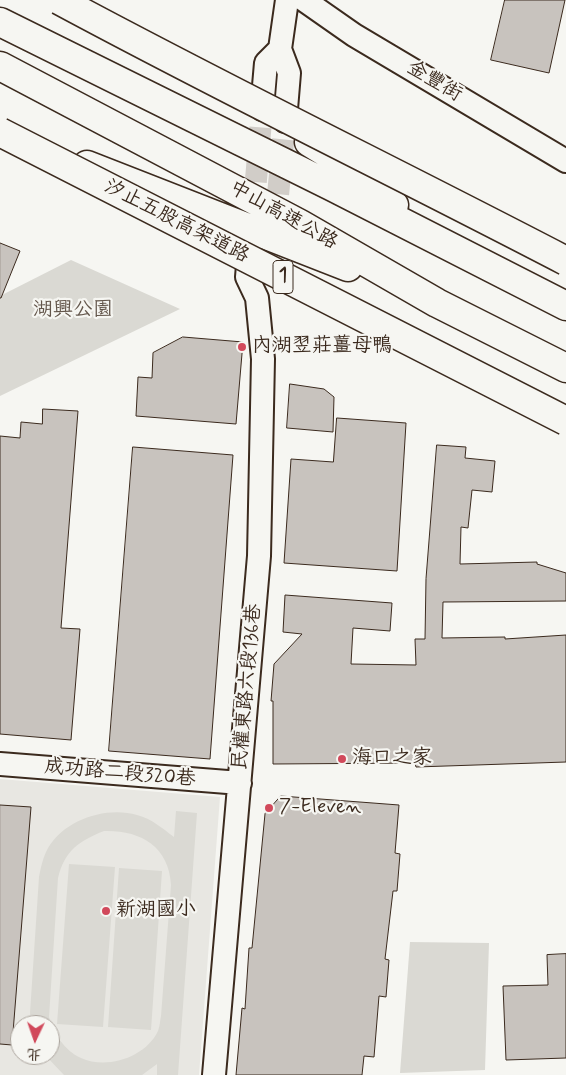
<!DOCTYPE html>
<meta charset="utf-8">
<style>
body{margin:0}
#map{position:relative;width:566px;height:1075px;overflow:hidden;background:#f6f6f2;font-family:Mynerve,"LXGW WenKai TC",sans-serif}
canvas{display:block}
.north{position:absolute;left:10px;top:1015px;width:50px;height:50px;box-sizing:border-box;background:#f6f6f2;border:1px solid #aba49d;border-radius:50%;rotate:183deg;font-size:14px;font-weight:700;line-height:20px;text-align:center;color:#3b2a1e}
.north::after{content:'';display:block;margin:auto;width:18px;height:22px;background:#d1495b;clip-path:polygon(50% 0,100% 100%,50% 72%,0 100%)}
</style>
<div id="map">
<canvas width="566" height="1075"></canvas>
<div class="north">北</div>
</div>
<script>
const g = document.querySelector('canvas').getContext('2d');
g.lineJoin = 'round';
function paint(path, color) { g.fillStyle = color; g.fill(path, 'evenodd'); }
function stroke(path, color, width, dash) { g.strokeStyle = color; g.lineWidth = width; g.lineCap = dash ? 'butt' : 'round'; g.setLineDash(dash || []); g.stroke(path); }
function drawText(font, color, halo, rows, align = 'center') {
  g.font = font + ' Mynerve,"LXGW WenKai TC",sans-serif'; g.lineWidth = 4.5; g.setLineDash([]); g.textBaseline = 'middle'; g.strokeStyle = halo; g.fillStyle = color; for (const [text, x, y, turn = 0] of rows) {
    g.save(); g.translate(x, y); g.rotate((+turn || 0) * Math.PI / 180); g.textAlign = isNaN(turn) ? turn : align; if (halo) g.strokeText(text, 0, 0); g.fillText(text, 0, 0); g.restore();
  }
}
paint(new Path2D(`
 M 0,779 L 220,797 L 199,1075 L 0,1075 ZM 20,1025 L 50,1025 L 50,1055 L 20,1055 Z`), '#e8e7e2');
paint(new Path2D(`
 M 71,260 L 180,309 L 0,396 L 0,296 Z
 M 176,811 L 197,813 L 178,1075 L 157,1075 L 157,1064 L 142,1075 L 64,1075 L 45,1055 L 50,1055 L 50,1025 L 32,1025 L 30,1013 L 39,877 C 41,867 43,857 48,848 C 65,819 107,806 137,815 C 152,819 162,828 174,837 ZM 104,831 C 140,830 169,846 171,885 L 161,1016 C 160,1020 160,1026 158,1031 C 146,1057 107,1070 81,1058 C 65,1051 53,1033 49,1017 L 58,878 C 65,850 79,841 104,831 Z
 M 69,864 L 115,867 L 103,1027 L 57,1024 Z
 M 119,868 L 162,871 L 151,1030 L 108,1027 Z
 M 410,942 L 489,943 L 485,1070 L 400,1073 Z`), '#dad9d3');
const building = new Path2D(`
 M 505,0 L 565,0 L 549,73 L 491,60 Z
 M 0,243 L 20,251 L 1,298 L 0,298 Z
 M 183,337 L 243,342 L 236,424 L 136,416 L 138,377 L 152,378 L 153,353 Z
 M 290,384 L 324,389 L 334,397 L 333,432 L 287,428 Z
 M 43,409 L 78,411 L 61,628 L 80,629 L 71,740 L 0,734 L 0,436 L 20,438 L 21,422 L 42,424 Z
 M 337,418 L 406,423 L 397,571 L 284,563 L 291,459 L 333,462 Z
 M 437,445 L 466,447 L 465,458 L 495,461 L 492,492 L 472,490 L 468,528 L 461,527 L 460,564 L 537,562 L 537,564 L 566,573 L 566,601 L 443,602 L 442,638 L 505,637 L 505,639 L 566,635 L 566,762 L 416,767 L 415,763 L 273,764 L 273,701 L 271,701 L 274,664 L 302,634 L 283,632 L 285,595 L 392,603 L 390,631 L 353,628 L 351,664 L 416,665 L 415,639 L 425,639 L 426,579 Z
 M 133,447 L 233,455 L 210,759 L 109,751 Z
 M 281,796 L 399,805 L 395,853 L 400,854 L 397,891 L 393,891 L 385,959 L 389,960 L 386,997 L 379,996 L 374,1057 L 364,1056 L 362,1075 L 236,1075 L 242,1008 L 245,1009 L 249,948 L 252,948 L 265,814 Z
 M 0,805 L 31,807 L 12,1045 L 0,1044 Z
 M 566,954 L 566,1058 L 506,1060 L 503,986 L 548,985 L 547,955 Z`);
paint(building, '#c8c3be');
stroke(building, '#3b2a1e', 1);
stroke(new Path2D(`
 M 253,215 L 262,109
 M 275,227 L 285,121`), '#d1cdc8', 22, [22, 11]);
const street = new Path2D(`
 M 304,0 L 354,35 L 566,161
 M 262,109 L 266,63 L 280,49
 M 285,121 L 289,73 L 280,49 L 287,0
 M 0,764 L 240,783
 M 214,1075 L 259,556 L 263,359 L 257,298 L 247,277 L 250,243`);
const highway = new Path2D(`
 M 0,22 L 333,187 L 566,306
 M 0,66 L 300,224 L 437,303 L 566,368
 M 309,142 L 340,161 L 394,205
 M 87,165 L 348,267`);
stroke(street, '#3b2a1e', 26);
stroke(highway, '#3b2a1e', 31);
stroke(street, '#f6f6f2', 22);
stroke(highway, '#f6f6f2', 28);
const highwayBridge = new Path2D(`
 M 59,0 C 226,90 397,173 566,261
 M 0,132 L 566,421`);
stroke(highwayBridge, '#3b2a1e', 31, []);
stroke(highwayBridge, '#f6f6f2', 28);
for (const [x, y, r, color] of [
 [242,347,5,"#d1495b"],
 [342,759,5,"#d1495b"],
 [269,808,5,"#d1495b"],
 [106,911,5,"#d1495b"]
]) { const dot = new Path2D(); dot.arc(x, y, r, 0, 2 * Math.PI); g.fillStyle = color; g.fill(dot); stroke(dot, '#f6f6f2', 2); }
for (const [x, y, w] of [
 [283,277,20]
]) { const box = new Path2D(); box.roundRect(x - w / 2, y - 16.5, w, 33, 4); g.fillStyle = '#f6f6f2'; g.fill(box); stroke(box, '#3b2a1e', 1); }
drawText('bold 19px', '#3b2a1e', null, [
 ["1",283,277]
]);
drawText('20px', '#3b2a1e', '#f6f6f2', [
 ["金豐街",434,82,31],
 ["中山高速公路",283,216,29],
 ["汐止五股高架道路",176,222,27],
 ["民權東路六段136巷",248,687,-85],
 ["成功路二段320巷",120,774,5]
]);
drawText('20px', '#63564b', '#f6f6f2', [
 ["湖興公園",73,311]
]);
drawText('20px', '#3b2a1e', '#f6f6f2', [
 ["內湖翌莊薑母鴨",252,347],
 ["海口之家",352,759],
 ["7-Eleven",279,808],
 ["新湖國小",116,911]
], 'left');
</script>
